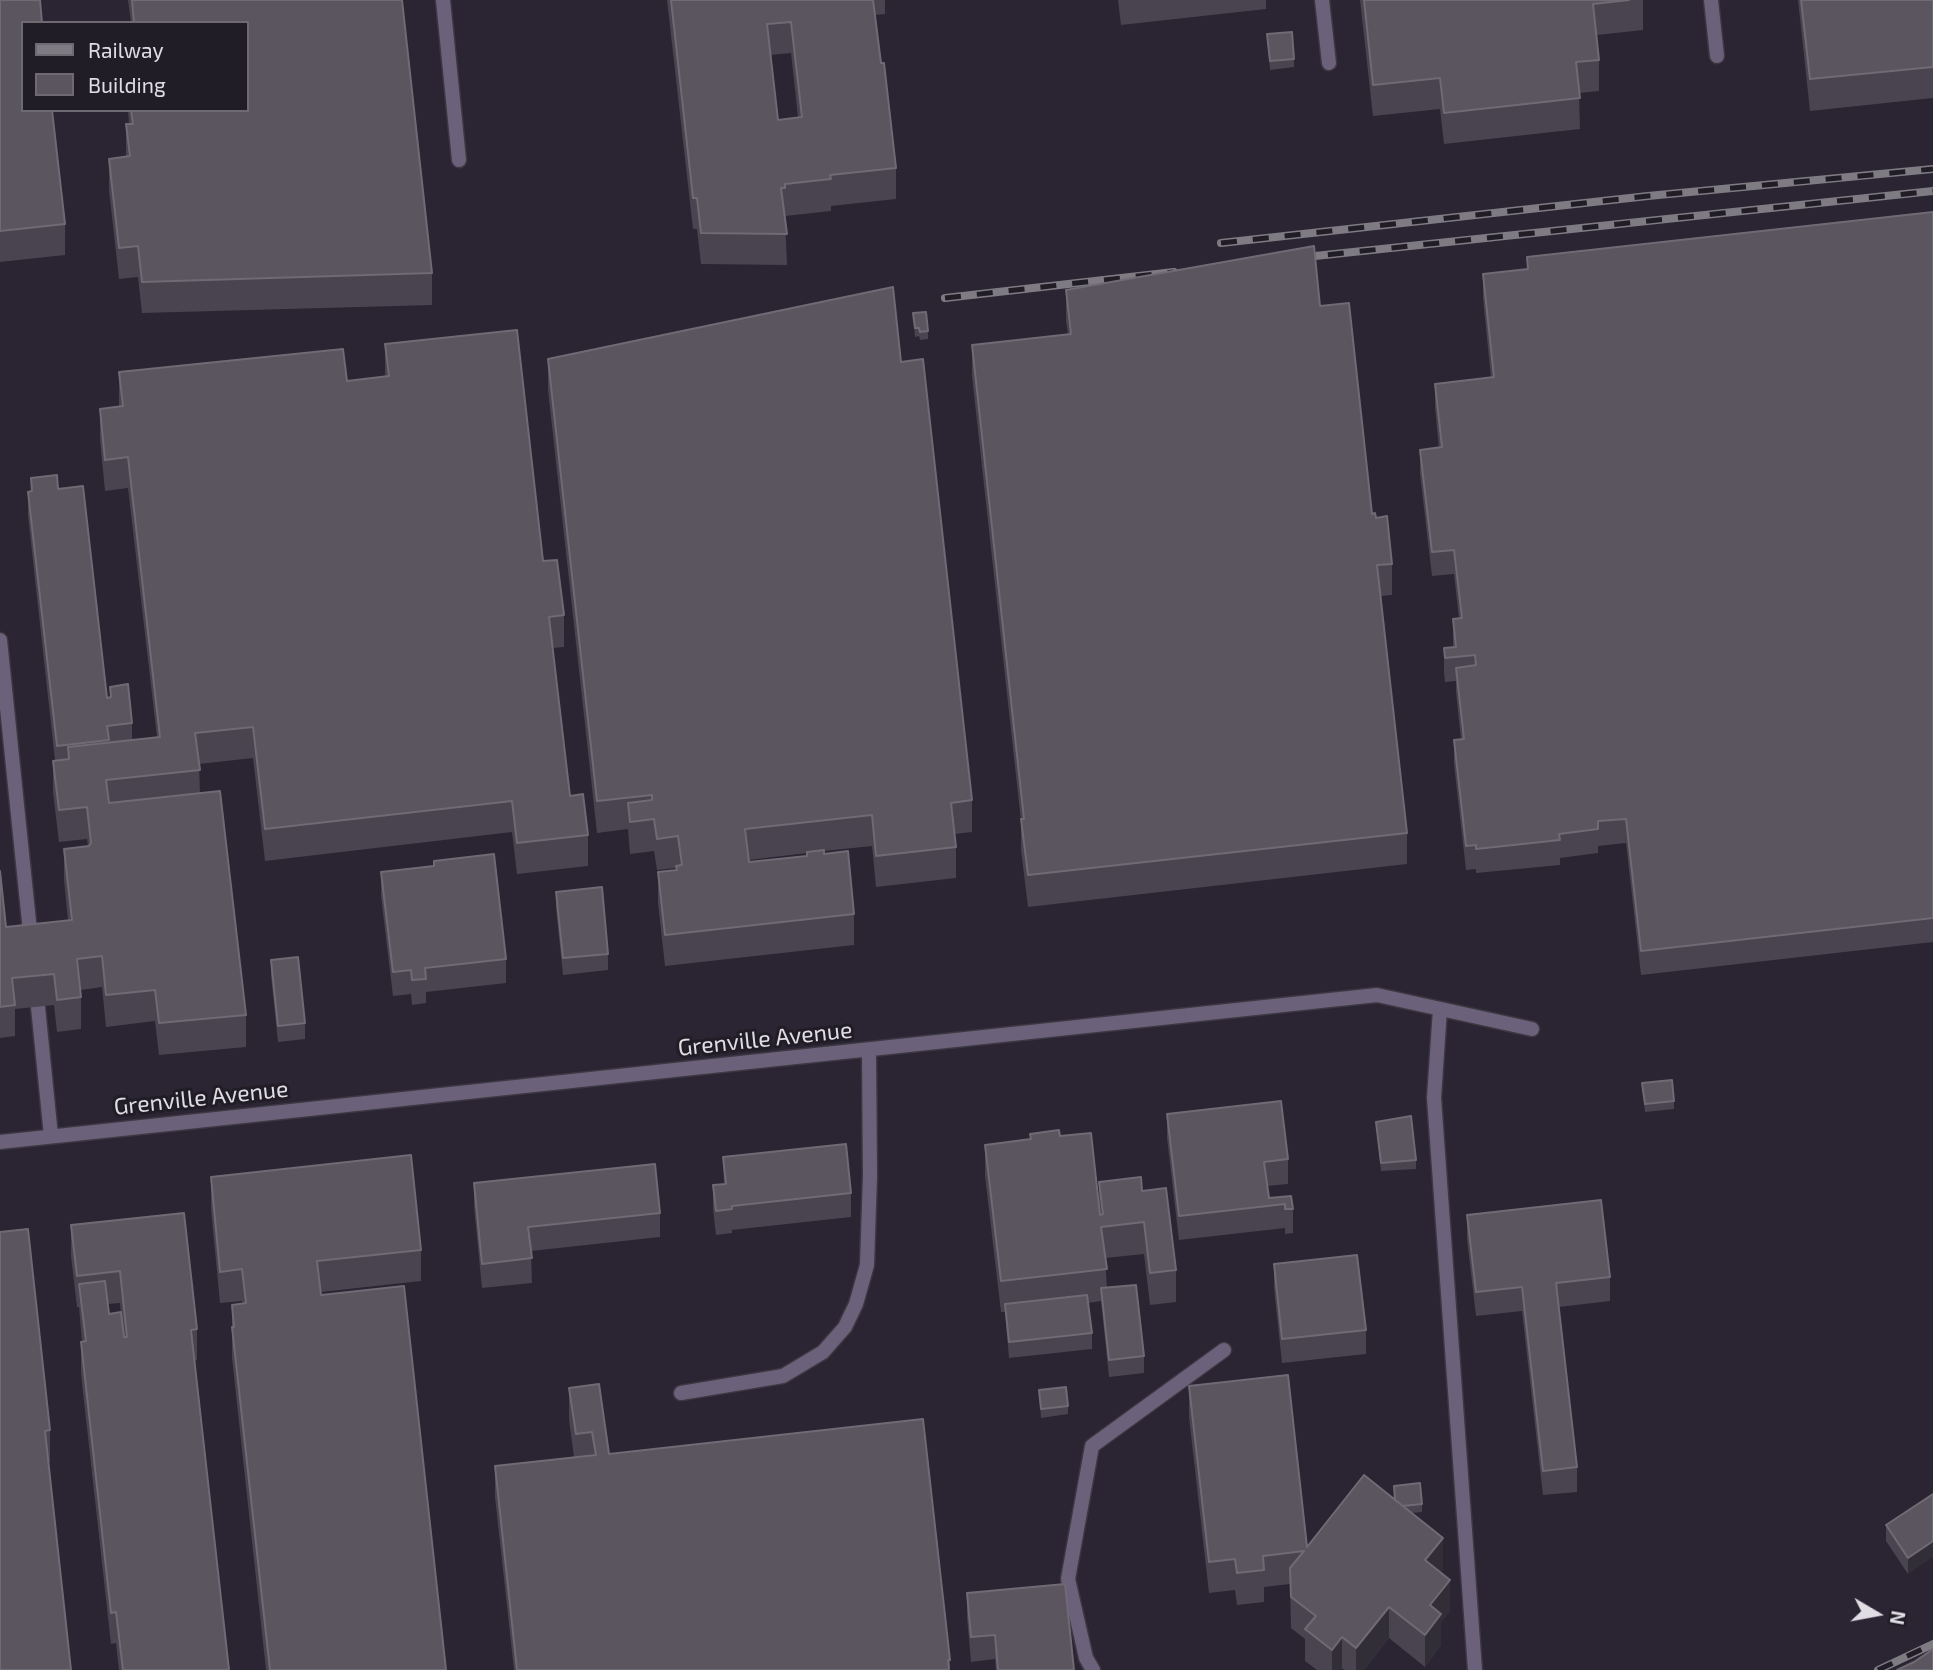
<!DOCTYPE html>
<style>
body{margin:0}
#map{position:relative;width:1933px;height:1670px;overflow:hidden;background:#211d26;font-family:"Exo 2",sans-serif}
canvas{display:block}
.legend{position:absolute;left:21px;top:21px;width:228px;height:91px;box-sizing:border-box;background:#211d26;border:2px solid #6d6a72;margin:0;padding:9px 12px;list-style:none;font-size:21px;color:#e0dde4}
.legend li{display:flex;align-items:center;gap:14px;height:35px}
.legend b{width:35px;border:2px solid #6d6a72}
.north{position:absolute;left:1842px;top:1579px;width:70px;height:70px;-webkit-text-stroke:5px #211d26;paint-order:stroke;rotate:100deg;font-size:19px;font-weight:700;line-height:28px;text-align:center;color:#e0dde4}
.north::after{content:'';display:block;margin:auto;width:24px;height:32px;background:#e0dde4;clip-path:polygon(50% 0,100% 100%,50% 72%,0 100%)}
</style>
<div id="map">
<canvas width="1933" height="1670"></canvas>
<ul class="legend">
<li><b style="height:9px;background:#7f7b83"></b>Railway</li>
<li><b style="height:19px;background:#5a555f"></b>Building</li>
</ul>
<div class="north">N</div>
</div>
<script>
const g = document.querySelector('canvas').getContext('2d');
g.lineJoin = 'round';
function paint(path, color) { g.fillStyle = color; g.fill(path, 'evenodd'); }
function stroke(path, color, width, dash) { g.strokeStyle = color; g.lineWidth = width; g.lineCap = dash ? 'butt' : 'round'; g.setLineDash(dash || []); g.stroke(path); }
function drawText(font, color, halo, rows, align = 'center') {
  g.font = font + ' "Exo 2",sans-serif'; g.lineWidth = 6; g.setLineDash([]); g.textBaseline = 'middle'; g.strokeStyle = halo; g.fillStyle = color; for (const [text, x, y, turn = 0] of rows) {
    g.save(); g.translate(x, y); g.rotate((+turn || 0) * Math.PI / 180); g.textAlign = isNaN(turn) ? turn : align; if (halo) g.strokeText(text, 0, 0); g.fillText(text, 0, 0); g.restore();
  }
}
paint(new Path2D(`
 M 0,0 L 1933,0 L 1933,1670 L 0,1670 ZM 23,23 L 247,23 L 247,110 L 23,110 Z`), '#2b2433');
const lane = new Path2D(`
 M 443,0 L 459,160
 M 1322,0 L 1329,63
 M 1711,0 L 1717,56
 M 0,640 L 31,941
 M 38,1007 L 51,1136
 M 1440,1009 L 1434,1098 L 1475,1670
 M 0,1142 L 1377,995 L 1532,1029
 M 681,1393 L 783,1376 L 823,1352 L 845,1327 L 856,1304 L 867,1265 L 870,1176 L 869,1051
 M 1093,1670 L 1086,1658 L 1068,1579 L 1092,1446 L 1224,1350`);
stroke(lane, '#3c3841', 17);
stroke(lane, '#6c617a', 14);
const rail = new Path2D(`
 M 1221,243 L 1648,196 L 1933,169
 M 1296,258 L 1933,191
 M 945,298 L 1174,272
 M 1878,1670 L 1933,1644`);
stroke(rail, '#7f7b83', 8);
stroke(rail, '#211d26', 5, [16]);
paint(new Path2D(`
 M 0,0 L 65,224 L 65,255 L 0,262 Z
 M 128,0 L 402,0 L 432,273 L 432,305 L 142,313 L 138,277 L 119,279 L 109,190 L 109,159 L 126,157 L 126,124 L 129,124 L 128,110 L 247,110 L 247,23 L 131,23 Z
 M 667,0 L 885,0 L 885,14 L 875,15 L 881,63 L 896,168 L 896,199 L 831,206 L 831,211 L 785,216 L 787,265 L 701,264 L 697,229 L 693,229 ZM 791,53 L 798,117 L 778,120 L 770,55 Z
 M 1118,0 L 1266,0 L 1266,9 L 1121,25 Z
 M 1360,0 L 1643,0 L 1643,30 L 1597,35 L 1599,60 L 1599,91 L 1579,93 L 1580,129 L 1444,144 L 1440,109 L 1373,116 Z
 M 1798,0 L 1933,0 L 1933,98 L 1810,111 Z
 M 1267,34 L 1294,59 L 1294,67 L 1270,70 Z
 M 1933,212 L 1933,942 L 1641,975 L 1626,843 L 1598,846 L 1598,853 L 1560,858 L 1560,865 L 1476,873 L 1476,869 L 1466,870 L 1454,764 L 1454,740 L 1461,739 L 1456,692 L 1456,681 L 1445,682 L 1444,672 L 1444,648 L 1453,647 L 1453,619 L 1459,618 L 1454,574 L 1432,576 L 1420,474 L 1420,450 L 1439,448 L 1435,408 L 1435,384 L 1491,378 L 1483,298 L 1483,274 L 1527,269 L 1527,257 Z
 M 1066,290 L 1320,306 L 1372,514 L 1376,518 L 1392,564 L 1392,595 L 1381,596 L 1407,833 L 1407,864 L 1028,907 L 1021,850 L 1021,821 L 972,376 L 972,345 L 1068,334 L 1066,321 Z
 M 913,313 L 928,331 L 928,339 L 920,340 L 919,336 L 915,337 Z
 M 385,344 L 543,561 L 564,615 L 564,647 L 553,648 L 570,796 L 588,835 L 588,866 L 517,874 L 512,832 L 265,861 L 253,758 L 199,764 L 200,793 L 246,1015 L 246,1047 L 159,1055 L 155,1021 L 106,1027 L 102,987 L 81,990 L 81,1029 L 57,1032 L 54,1005 L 15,1009 L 15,1036 L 0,1038 L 0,871 L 6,927 L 68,920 L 64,880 L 64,849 L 88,846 L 87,839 L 59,842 L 53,792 L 53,761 L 55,760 L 28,516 L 28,492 L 31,492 L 31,478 L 58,489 L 107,698 L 110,697 L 110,687 L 132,723 L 132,740 L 157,737 L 128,488 L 105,491 L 100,440 L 100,409 L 119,407 L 119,372 L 347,381 L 385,377 Z
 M 548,359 L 901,362 L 972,800 L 972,832 L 954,834 L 956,847 L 956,878 L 876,887 L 872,846 L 824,851 L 854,914 L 854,945 L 665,966 L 658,903 L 658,872 L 676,870 L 676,868 L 657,870 L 654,851 L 630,854 L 628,829 L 597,833 L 548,390 ZM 807,853 L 807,856 L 749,862 L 749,860 Z
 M 381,872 L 506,959 L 506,983 L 426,992 L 426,1003 L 412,1005 L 411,994 L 393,996 L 381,896 Z
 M 556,892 L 608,954 L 608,970 L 563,975 L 556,908 Z
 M 271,960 L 305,1023 L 305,1039 L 278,1042 L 271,976 Z
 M 1642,1083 L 1674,1101 L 1674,1109 L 1645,1112 Z
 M 1167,1114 L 1288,1159 L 1288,1184 L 1267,1186 L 1269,1198 L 1291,1196 L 1293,1209 L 1293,1233 L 1285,1234 L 1285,1228 L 1179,1240 L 1167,1138 Z
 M 1376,1122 L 1416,1160 L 1416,1169 L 1381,1171 Z
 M 1030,1134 L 1060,1136 L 1099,1209 L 1099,1182 L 1142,1191 L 1176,1270 L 1176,1302 L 1150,1305 L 1144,1254 L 1105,1258 L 1107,1288 L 1144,1356 L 1144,1373 L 1109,1377 L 1101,1301 L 1088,1303 L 1092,1333 L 1092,1349 L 1009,1358 L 1005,1312 L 1001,1312 L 985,1176 L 985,1145 L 1030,1140 Z
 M 723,1157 L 851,1193 L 851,1217 L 732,1230 L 732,1233 L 716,1235 L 713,1209 L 713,1185 L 724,1184 Z
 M 211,1177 L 421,1250 L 421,1281 L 321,1292 L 446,1670 L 266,1670 L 232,1358 L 232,1305 L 243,1303 L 242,1301 L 220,1303 L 211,1209 Z
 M 474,1183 L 660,1213 L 660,1237 L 531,1251 L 532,1283 L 482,1288 L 474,1207 Z
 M 1467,1215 L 1610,1277 L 1610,1301 L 1559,1307 L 1577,1467 L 1577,1492 L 1543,1495 L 1522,1311 L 1476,1316 L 1467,1239 Z
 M 71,1225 L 197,1329 L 197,1360 L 195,1361 L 229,1670 L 119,1670 L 116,1643 L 111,1644 L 81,1374 L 81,1342 L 82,1342 L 79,1307 L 77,1307 L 71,1256 ZM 120,1303 L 121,1315 L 109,1314 L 108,1304 Z
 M 0,1232 L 50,1430 L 50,1462 L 49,1462 Z
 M 1274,1264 L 1366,1330 L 1366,1354 L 1282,1363 L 1274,1288 Z
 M 1189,1386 L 1307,1547 L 1394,1499 L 1394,1486 L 1422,1504 L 1422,1512 L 1412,1513 L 1443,1569 L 1440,1572 L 1450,1611 L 1441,1622 L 1441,1645 L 1425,1667 L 1389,1638 L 1364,1670 L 1344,1670 L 1342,1668 L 1341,1670 L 1317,1670 L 1305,1661 L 1305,1639 L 1291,1628 L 1290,1584 L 1264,1587 L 1264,1602 L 1237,1605 L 1235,1590 L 1209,1593 L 1189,1417 Z
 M 569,1388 L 609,1454 L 950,1660 L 950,1670 L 514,1670 L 495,1497 L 495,1466 L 574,1457 L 569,1420 Z
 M 1039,1390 L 1068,1406 L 1068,1414 L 1041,1418 Z
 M 1933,1494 L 1908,1574 L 1886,1541 L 1886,1525 Z
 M 967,1593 L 1074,1670 L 996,1670 L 995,1659 L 971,1662 L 967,1617 Z`), '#49444f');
paint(new Path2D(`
 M 1443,1538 L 1443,1569 L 1425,1592 L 1425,1560 Z
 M 1933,1541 L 1933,1557 L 1908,1574 L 1908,1558 Z
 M 1450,1580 L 1450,1611 L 1441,1622 L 1441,1645 L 1425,1667 L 1425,1635 L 1430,1605 Z
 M 1389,1607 L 1389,1638 L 1364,1670 L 1356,1670 L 1356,1648 Z
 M 1342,1637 L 1342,1668 L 1341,1670 L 1332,1670 L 1332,1650 Z`), '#322e38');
const building = new Path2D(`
 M 0,0 L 40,0 L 42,23 L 23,23 L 23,110 L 52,110 L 65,224 L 0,231 Z
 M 132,0 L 402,0 L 432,273 L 142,282 L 138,246 L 119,248 L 109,159 L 130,156 L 126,124 L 133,124 L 131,110 L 247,110 L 247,23 L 134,23 Z
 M 671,0 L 873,0 L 881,63 L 884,63 L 896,168 L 830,175 L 831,179 L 785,184 L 785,188 L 781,188 L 787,234 L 701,233 L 697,198 L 693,198 ZM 791,22 L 802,117 L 778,120 L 767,24 Z
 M 1364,0 L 1629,0 L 1593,4 L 1599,60 L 1576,62 L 1580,98 L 1444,113 L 1440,78 L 1373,85 Z
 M 1801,0 L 1933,0 L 1933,67 L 1810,79 Z
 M 1292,32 L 1294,59 L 1270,61 L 1267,34 Z
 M 1933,212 L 1933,918 L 1641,951 L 1626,819 L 1598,821 L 1598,829 L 1559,834 L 1560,840 L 1476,849 L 1476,845 L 1466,846 L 1454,740 L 1464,739 L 1456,668 L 1476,665 L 1475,655 L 1445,658 L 1444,648 L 1456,647 L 1453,619 L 1462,618 L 1454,550 L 1432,552 L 1420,450 L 1442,447 L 1435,384 L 1494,377 L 1483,274 L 1528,269 L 1527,257 Z
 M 1314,246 L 1320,306 L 1349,303 L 1372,514 L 1375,513 L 1376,518 L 1387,516 L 1392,564 L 1377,565 L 1407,833 L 1028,875 L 1021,819 L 1024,819 L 972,345 L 1071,334 L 1066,290 Z
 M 893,287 L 901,362 L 923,359 L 972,800 L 951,803 L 956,847 L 876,856 L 872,815 L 745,829 L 749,862 L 807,856 L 807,852 L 824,850 L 824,854 L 848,851 L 854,914 L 665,935 L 658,872 L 677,870 L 676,866 L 682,865 L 678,836 L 657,839 L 654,819 L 630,822 L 628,803 L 652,800 L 652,795 L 597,801 L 548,359 Z
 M 926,312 L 928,331 L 920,332 L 919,328 L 915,328 L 913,313 Z
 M 517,330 L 543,561 L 557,560 L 564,615 L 549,617 L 570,796 L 583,794 L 588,835 L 517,843 L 512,801 L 265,829 L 253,727 L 195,733 L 200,770 L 106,780 L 109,803 L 220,791 L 246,1015 L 159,1023 L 155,990 L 106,995 L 102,956 L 77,959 L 81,997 L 57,1000 L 54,974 L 12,978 L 15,1005 L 0,1007 L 0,871 L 6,927 L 72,920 L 64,849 L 89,846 L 91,843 L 87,807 L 59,810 L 53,761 L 69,759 L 68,747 L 160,737 L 128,457 L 105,460 L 100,409 L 123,406 L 119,372 L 343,349 L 347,381 L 389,376 L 385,344 Z
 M 57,475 L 58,489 L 83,486 L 107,698 L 111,697 L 110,687 L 128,684 L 132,723 L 107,726 L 109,740 L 57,746 L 28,492 L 32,491 L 31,478 Z
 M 494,854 L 506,959 L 425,968 L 426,979 L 412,980 L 411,970 L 393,972 L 381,872 L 434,866 L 434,861 Z
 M 602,887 L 608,954 L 563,958 L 556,892 Z
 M 298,957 L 305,1023 L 278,1026 L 271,960 Z
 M 1672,1080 L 1674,1101 L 1645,1104 L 1642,1083 Z
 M 1281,1101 L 1288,1159 L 1264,1162 L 1269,1198 L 1291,1196 L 1293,1209 L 1285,1209 L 1285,1204 L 1179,1216 L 1167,1114 Z
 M 1411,1116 L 1416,1160 L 1381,1163 L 1376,1122 Z
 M 1059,1130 L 1060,1136 L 1091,1133 L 1100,1215 L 1103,1214 L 1099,1182 L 1141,1177 L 1142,1191 L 1166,1188 L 1176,1270 L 1150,1273 L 1144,1222 L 1101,1227 L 1107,1269 L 1001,1281 L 985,1145 L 1031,1139 L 1030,1134 Z
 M 846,1144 L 851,1193 L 732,1206 L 732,1209 L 716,1211 L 713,1185 L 726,1184 L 723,1157 Z
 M 411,1155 L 421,1250 L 317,1261 L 321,1295 L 404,1286 L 446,1670 L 270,1670 L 232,1327 L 234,1327 L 232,1305 L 246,1303 L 242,1269 L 220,1272 L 211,1177 Z
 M 655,1164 L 660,1213 L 528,1227 L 532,1258 L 482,1264 L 474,1183 Z
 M 1601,1200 L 1610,1277 L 1556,1283 L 1577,1467 L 1543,1471 L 1522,1287 L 1476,1292 L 1467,1215 Z
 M 184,1213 L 197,1329 L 191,1330 L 229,1670 L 123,1670 L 116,1612 L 111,1613 L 81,1342 L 86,1341 L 79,1284 L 105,1281 L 109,1314 L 121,1312 L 124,1337 L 127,1337 L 120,1271 L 77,1276 L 71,1225 Z
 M 28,1229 L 50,1430 L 45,1431 L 71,1670 L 0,1670 L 0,1232 Z
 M 1357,1255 L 1366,1330 L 1282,1339 L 1274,1264 Z
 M 1136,1285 L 1144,1356 L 1109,1360 L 1101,1288 Z
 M 1087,1295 L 1092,1333 L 1009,1342 L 1005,1304 Z
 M 1288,1375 L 1307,1547 L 1364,1475 L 1443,1538 L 1425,1560 L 1450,1580 L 1430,1605 L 1441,1614 L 1425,1635 L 1389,1607 L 1356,1648 L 1342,1637 L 1332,1650 L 1305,1629 L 1316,1616 L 1291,1597 L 1290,1568 L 1304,1551 L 1263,1556 L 1264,1570 L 1237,1573 L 1235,1559 L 1209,1562 L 1189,1386 Z
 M 599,1384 L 609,1454 L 923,1419 L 950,1660 L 948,1660 L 949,1670 L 517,1670 L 495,1466 L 596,1455 L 592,1432 L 576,1434 L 569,1388 Z
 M 1066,1387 L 1068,1406 L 1041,1409 L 1039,1390 Z
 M 1420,1483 L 1422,1504 L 1403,1506 L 1395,1500 L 1394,1486 Z
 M 1933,1494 L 1933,1541 L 1908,1558 L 1886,1525 Z
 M 1065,1584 L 1074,1670 L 998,1670 L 995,1635 L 971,1637 L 967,1593 Z
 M 1933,1649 L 1933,1670 L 1897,1670 L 1914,1662 Z`);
paint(building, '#5a555f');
stroke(building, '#6f6a74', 2);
drawText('23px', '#e0dde4', '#211d26', [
 ["Grenville Avenue",765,1039,-6],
 ["Grenville Avenue",201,1098,-6]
]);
</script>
